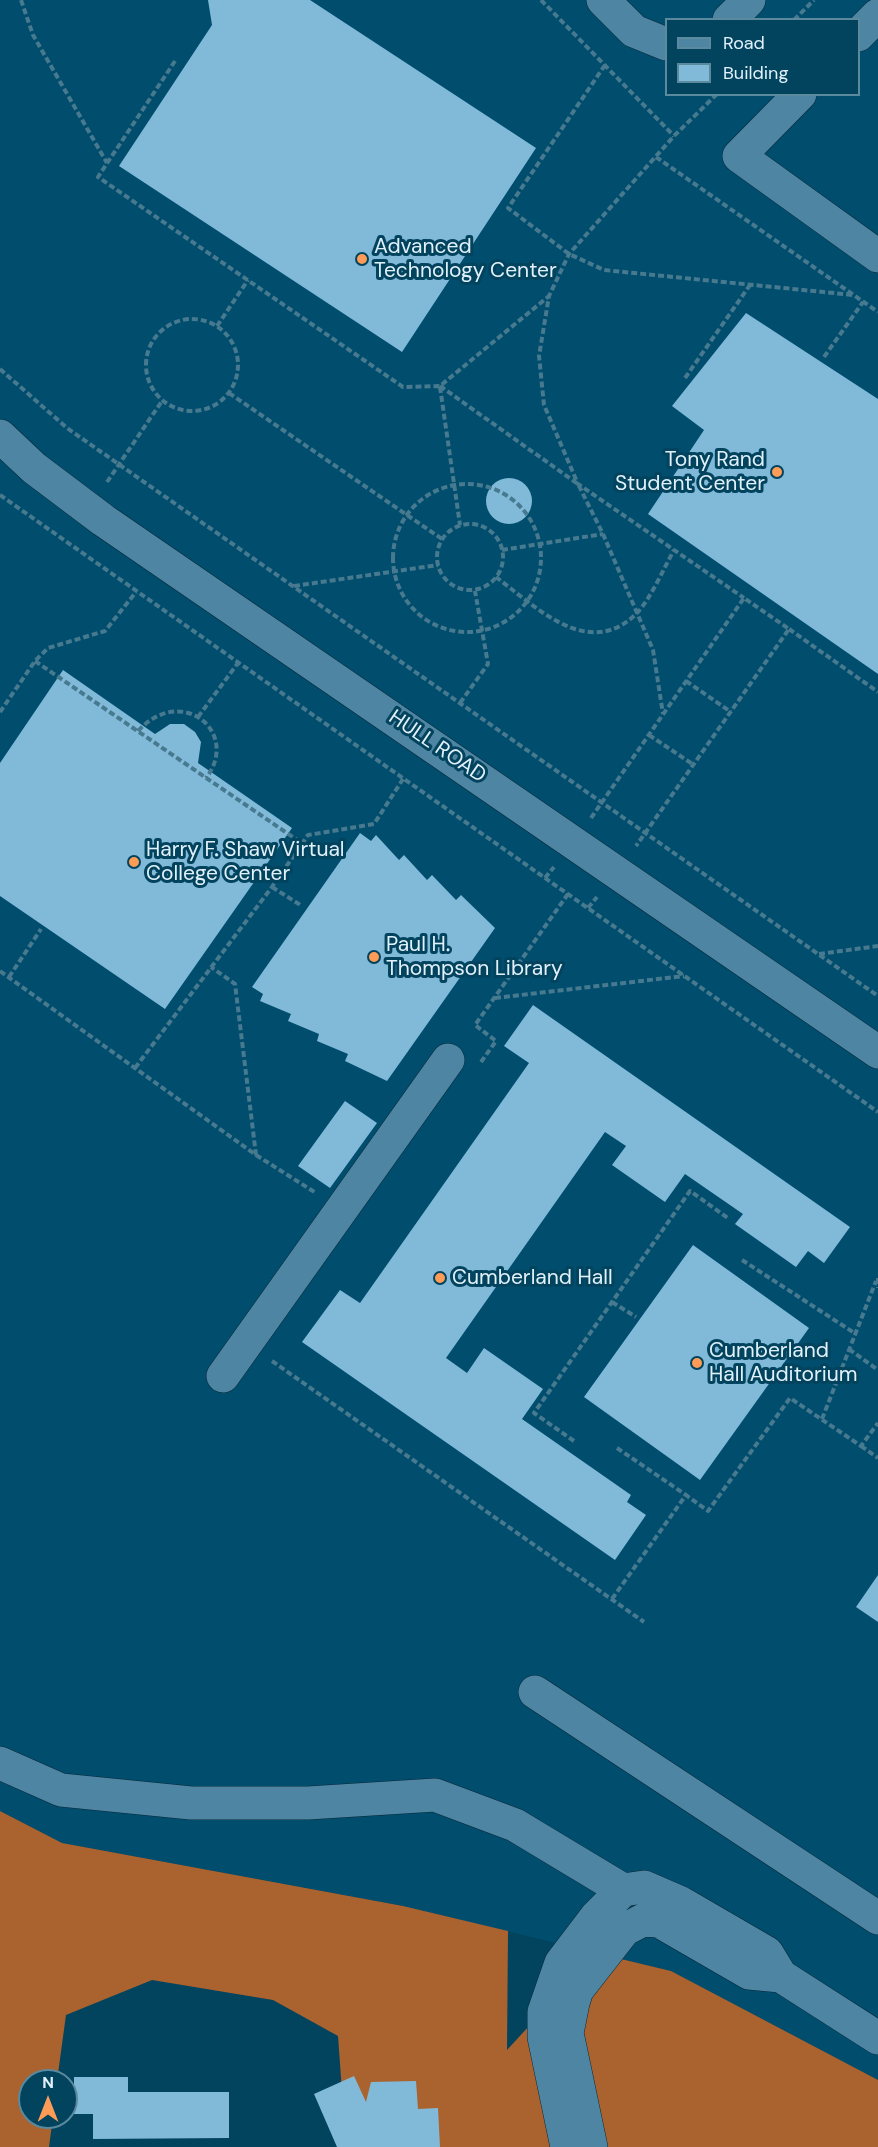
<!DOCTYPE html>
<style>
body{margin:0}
#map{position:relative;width:878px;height:2147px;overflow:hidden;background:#02435e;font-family:"DM Sans",sans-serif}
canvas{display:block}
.legend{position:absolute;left:665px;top:18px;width:195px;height:78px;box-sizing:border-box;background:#02435e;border:2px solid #5b899d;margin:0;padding:8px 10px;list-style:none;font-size:18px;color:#e1f1fb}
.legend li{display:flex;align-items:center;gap:12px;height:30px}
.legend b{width:30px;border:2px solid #5b899d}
.north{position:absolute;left:18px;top:2069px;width:60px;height:60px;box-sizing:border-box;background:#02435e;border:2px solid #5b899d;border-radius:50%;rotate:0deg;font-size:16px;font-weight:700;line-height:24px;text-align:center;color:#e1f1fb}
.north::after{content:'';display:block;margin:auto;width:21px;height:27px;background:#fe9c57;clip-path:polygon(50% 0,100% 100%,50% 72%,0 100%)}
</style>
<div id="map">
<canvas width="878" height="2147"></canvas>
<ul class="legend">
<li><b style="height:8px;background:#4e85a3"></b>Road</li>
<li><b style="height:16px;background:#81b9d9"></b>Building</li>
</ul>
<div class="north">N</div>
</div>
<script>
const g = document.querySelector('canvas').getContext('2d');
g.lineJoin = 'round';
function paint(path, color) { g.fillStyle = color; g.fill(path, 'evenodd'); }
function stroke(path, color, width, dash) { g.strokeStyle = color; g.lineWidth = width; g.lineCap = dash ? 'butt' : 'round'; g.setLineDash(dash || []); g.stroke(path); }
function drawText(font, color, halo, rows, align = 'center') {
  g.font = font + ' "DM Sans",sans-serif'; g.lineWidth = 6; g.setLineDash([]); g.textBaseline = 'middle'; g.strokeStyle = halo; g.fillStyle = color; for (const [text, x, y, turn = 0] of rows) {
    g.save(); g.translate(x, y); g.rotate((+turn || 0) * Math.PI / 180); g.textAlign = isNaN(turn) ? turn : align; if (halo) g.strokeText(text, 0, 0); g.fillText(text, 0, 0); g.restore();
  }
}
paint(new Path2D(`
 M 0,0 L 878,0 L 878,2080 L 671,1971 L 403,1906 L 62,1843 L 0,1811 ZM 666,20 L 858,20 L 858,94 L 666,94 Z`), '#004d6d');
paint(new Path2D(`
 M 0,1811 L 62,1843 L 403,1906 L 508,1931 L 507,2050 L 596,1953 L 671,1971 L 878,2080 L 878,2147 L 346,2147 L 338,2036 L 273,2000 L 152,1980 L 66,2015 L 57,2081 L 30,2081 L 30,2117 L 53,2117 L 49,2147 L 0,2147 Z`), '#aa632e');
paint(new Path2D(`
 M 208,0 L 310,0 L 536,148 L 402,352 L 119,166 L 212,25 Z
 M 746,313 L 878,399 L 878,674 L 648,514 L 704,430 L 672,406 Z
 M486 501a23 23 0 1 1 46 0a23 23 0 1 1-46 0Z
 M 63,670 L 155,734 L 170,724 L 184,724 L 195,732 L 201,742 L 198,763 L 292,828 L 165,1009 L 0,896 L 0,763 Z
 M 360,833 L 371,841 L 376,835 L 399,860 L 404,855 L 427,880 L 432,875 L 456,900 L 461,895 L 495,928 L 387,1081 L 345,1061 L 348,1054 L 317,1041 L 319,1034 L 288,1021 L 291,1014 L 260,1001 L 263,994 L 252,987 Z
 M 533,1005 L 850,1227 L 824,1263 L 808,1251 L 796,1267 L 735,1224 L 743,1214 L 685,1174 L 665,1202 L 612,1165 L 626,1146 L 605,1132 L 446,1358 L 467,1373 L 484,1348 L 543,1389 L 522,1419 L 631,1495 L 627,1502 L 646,1515 L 615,1560 L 302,1342 L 340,1290 L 360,1303 L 529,1063 L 504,1046 Z
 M 345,1101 L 377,1123 L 330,1188 L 298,1166 Z
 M 693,1245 L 809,1328 L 700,1480 L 584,1397 Z
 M 878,1575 L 878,1622 L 856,1607 Z
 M 354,2076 L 366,2102 L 371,2082 L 416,2081 L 418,2109 L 438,2108 L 440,2147 L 337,2147 L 314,2094 Z
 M 74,2077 L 128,2077 L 128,2092 L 229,2092 L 229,2138 L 93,2139 L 93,2114 L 74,2114 Z`), '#81b9d9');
const minor = new Path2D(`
 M 603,0 L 634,31 L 666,44
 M 729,20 L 749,0
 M 858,35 L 878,15
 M 800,94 L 739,156 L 878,256
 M 0,436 L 34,468 L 103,520 L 878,1052
 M 223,1376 L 448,1060
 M 535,1692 L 878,1918
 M 0,1763 L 61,1790 L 191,1803 L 308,1803 L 435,1795 L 515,1825 L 623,1890
 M 567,2147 L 544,2037 L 544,2012 L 561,1963 L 596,1917 L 623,1890 L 644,1887 L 681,1903 L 767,1953 L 781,1976 L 878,2038
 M 591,2147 L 567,2033 L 573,2003 L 577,1990 L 624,1930 L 643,1920 L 659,1921 L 749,1973 L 781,1976`);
stroke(minor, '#092736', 34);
stroke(new Path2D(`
 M 21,0 L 33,35 L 107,163
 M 541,0 L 674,136
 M 794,20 L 814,0
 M 175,61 L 98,177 L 403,387 L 440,386 L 549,296
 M 605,65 L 508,208 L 569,254 L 604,270 L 853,295
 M 717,94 L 674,136 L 569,254 L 549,296 L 539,356 L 544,405 L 578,484 L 744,598
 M 656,157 L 878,312
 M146 365a46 46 0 1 1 92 0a46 46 0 1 1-92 0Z
 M 217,326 L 248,280
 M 824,357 L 863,302
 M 0,369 L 67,428 L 878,996
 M 685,378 L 750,285
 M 440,386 L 578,484 L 603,534 L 653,650 L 663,714
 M 440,387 L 460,525
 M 229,393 L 442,539
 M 107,482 L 162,401
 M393 558a74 74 0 1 1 148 0a74 74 0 1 1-148 0Z
 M 0,495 L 878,1112
 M437 557a33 33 0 1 1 66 0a33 33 0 1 1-66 0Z
 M 502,550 L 603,534
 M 496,577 C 535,606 588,661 636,614 C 650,600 664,568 674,550
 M 294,586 L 438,565
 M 789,629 L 878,692
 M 35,661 L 303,844
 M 686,681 L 731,712
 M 460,703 L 488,664 L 475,591
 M 0,712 L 35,661 L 48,648 L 105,631 L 136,592
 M 198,717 L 238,663
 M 138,731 C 182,683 241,733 206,778
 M 649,735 L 694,765
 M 591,818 L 744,598 L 789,629 L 636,846
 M 545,878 L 554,867
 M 272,887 L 302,906
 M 588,908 L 597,897
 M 819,954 L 878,946
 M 0,971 L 256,1155 L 235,984 L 211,967
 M 9,977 L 41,929
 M 495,998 L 684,976
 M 481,1062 L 496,1041 L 475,1025 L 568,894
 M 135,1068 L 272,887 L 308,835 L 374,824 L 403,779
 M 256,1155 L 316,1193
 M 742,1260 L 856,1334
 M 878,1278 L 878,1288
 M 612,1302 L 636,1317
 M 849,1349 L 878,1370
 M 272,1361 L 644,1622
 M 822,1419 L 876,1281
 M 574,1441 L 534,1413 L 690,1191 L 729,1219
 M 861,1446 L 878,1458
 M 617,1448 L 686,1495
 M 612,1599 L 686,1495 L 708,1511 L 790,1398 L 861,1446 L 878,1423`), '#47798f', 4, [6, 3]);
stroke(minor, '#4e85a3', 33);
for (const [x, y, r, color] of [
 [362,259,6,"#fe9c57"],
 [777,472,6,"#fe9c57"],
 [134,862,6,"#fe9c57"],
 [374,957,6,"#fe9c57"],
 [440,1278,6,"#fe9c57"],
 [697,1363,6,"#fe9c57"]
]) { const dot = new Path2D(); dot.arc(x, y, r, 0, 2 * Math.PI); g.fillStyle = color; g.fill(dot); stroke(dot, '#02435e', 2); }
drawText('21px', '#e1f1fb', '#02435e', [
 ["Advanced",374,247],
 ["Technology Center",374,271],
 ["Tony Rand",765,460,"right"],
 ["Student Center",765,484,"right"],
 ["Harry F. Shaw Virtual",146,850],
 ["College Center",146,874],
 ["Paul H.",386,945],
 ["Thompson Library",386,969],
 ["Cumberland Hall",452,1278],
 ["Cumberland",709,1351],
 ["Hall Auditorium",709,1375]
], 'left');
drawText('21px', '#e1f1fb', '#02435e', [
 ["HULL ROAD",437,747,34]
]);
</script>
